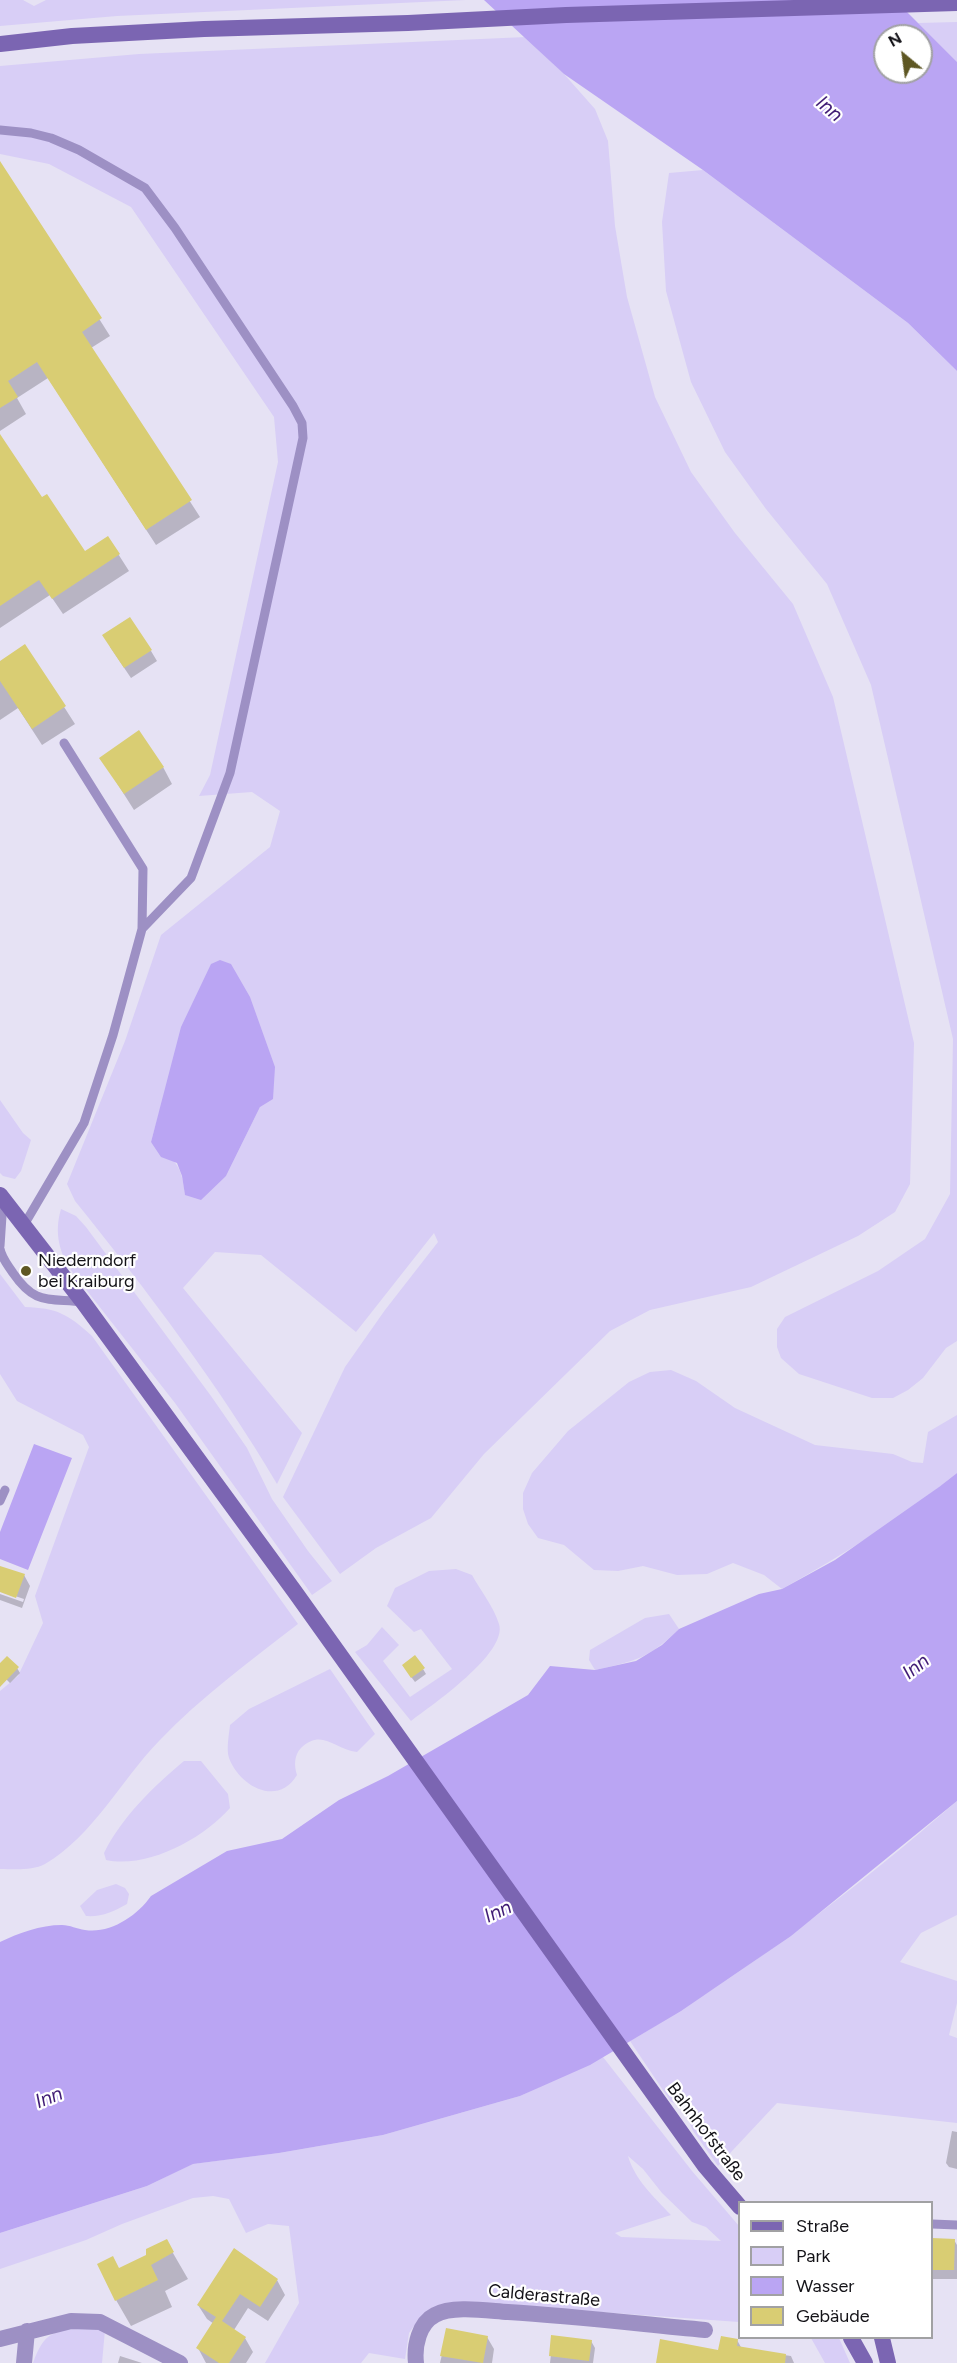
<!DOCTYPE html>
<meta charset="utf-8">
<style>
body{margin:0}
#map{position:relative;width:957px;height:2363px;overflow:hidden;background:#e6e2f4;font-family:Figtree,sans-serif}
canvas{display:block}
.legend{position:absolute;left:738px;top:2201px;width:195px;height:138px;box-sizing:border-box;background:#fff;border:2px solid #a1a1a3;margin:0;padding:8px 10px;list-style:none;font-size:18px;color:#141318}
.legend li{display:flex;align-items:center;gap:12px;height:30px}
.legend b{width:30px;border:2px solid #a1a1a3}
.north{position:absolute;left:873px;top:24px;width:60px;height:60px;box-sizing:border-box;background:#fff;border:2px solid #a1a1a3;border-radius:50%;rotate:331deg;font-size:16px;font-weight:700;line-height:24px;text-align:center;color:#141318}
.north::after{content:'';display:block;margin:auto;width:21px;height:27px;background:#5e5723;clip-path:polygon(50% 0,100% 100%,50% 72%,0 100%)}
</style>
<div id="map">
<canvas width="957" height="2363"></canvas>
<ul class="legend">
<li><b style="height:8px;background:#7b65b2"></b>Straße</li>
<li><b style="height:16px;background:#d8cef6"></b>Park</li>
<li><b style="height:16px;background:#baa5f3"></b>Wasser</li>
<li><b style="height:16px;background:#d9cd73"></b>Gebäude</li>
</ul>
<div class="north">N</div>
</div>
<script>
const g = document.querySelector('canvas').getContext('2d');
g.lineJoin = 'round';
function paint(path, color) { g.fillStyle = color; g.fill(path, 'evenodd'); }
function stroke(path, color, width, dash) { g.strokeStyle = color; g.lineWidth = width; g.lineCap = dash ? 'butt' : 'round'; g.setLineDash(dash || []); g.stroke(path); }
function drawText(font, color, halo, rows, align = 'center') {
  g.font = font + ' Figtree,sans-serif'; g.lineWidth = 4.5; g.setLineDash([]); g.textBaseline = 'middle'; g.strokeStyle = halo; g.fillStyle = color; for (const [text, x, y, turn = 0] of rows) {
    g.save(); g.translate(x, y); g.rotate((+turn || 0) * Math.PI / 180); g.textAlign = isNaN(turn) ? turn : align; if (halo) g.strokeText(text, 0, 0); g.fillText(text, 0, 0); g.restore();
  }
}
paint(new Path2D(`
 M 0,0 L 23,0 L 34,6 L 46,0 L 466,0 L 117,16 L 0,26 Z
 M 957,22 L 957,62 L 918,23 Z
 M 526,37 L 564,74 L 595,109 L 608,141 L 615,226 L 627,297 L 655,397 L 691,472 L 735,533 L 793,604 L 833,697 L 914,1043 L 910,1184 L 895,1212 L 858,1236 L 751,1287 L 650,1310 L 610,1331 L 484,1454 L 431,1518 L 376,1548 L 340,1574 L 283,1497 L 345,1367 L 385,1310 L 438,1242 L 434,1233 L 356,1332 L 261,1255 L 215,1252 L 183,1288 L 302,1433 L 277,1484 C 220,1387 146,1289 75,1201 L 67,1184 L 125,1041 L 161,935 L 270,847 L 280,811 L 252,792 L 199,796 L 210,775 L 278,462 L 274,417 L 131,207 L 49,164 L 0,154 L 0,66 L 139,54 ZM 260,1107 L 226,1176 L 185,1194 C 181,1162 175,1161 151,1142 L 159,1113 Z
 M 703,170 L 908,323 L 957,371 L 957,1341 L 946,1348 L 923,1378 L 908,1390 L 893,1398 L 872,1398 L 799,1374 L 781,1358 L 777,1347 L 777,1329 L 785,1317 L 878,1271 L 925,1239 L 950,1194 L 953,1039 L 871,685 L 827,584 L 766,509 L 725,452 L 691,382 L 666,291 L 662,222 L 669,173 Z
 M 0,1100 L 23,1133 L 31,1140 L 21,1171 L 15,1179 L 3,1176 L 0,1173 Z
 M 61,1209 L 76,1216 L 86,1227 L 211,1396 L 247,1448 L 272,1499 L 308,1551 L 332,1581 L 312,1595 L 175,1403 L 73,1273 C 59,1253 54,1233 61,1209 Z
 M 0,1274 L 25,1307 C 57,1308 68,1314 92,1336 L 298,1624 C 250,1661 201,1697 159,1741 C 121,1780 93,1836 45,1864 C 32,1871 14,1869 0,1869 L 0,1691 L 18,1676 L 43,1623 L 35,1596 L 89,1447 L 83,1435 L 17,1401 L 0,1374 Z
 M 671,1370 L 696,1381 L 735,1408 L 815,1445 L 893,1454 L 912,1462 L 923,1463 L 928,1432 L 957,1415 L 957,1473 C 903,1517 843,1555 782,1589 L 764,1575 L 733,1563 L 707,1574 L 677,1575 L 643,1566 L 618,1571 L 594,1570 L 564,1545 L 538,1538 L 528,1524 L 523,1509 L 523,1493 L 532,1473 L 568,1431 L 629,1382 L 650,1372 Z
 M 456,1569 L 472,1575 C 480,1590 494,1607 499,1624 C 508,1653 432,1705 411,1721 L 355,1652 L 367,1645 L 382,1627 L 399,1645 L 383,1661 L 410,1697 L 452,1669 L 421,1629 L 414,1632 L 387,1606 L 395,1588 L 429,1571 Z
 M 669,1614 L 679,1629 C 648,1659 635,1661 595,1670 L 589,1660 L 590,1650 L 645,1618 Z
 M 330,1669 L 375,1734 L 357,1752 C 334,1749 322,1728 301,1748 C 294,1755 294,1766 297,1775 C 278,1807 240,1787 229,1758 C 226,1749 229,1735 230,1725 L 249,1709 Z
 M 184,1761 L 201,1761 L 228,1794 L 230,1808 C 203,1839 147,1869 106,1860 L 104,1853 C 121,1818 154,1786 184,1761 Z
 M 957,1801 L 957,1915 L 921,1933 L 900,1962 L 957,1981 L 957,2003 L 949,2035 L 957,2038 L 957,2123 L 777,2103 L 718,2166 L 693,2131 L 682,2105 L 671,2102 L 630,2041 C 747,1972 855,1890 957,1801 Z
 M 116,1884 L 125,1888 L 129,1894 L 127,1904 C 113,1912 102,1917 86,1916 L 80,1906 L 97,1890 Z
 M 603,2057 L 692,2171 L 739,2226 L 739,2322 L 502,2305 L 423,2314 L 409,2333 L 405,2359 L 369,2353 L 361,2363 L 265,2363 L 299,2303 L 289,2226 L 268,2224 L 246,2233 L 229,2199 L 213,2196 L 193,2198 L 122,2224 L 86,2240 L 0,2269 L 0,2233 L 147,2186 L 192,2164 L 279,2153 L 383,2135 L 520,2096 ZM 628,2156 L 643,2169 L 662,2193 L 692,2222 L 706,2227 L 721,2241 L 621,2237 L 615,2233 L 671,2215 C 654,2197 635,2180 628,2156 Z
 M 85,2328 L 105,2330 L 102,2363 L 33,2363 C 44,2332 54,2330 85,2328 Z
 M 811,2338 L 839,2338 L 850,2363 L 825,2363 Z`), '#d8cef6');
paint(new Path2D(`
 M 484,0 L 895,0 L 957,62 L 957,371 L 908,323 L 703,170 L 564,74 ZM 885,36 L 921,36 L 921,72 L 885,72 Z
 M 220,960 L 231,964 L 250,997 L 275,1067 L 273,1099 L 260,1107 L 226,1176 L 201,1200 L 185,1195 L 182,1176 L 177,1163 L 161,1157 L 151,1142 L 181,1027 L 211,964 Z
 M 34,1444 L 72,1458 L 28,1570 L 0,1559 L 0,1532 Z
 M 957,1473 L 957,1801 L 791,1936 L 681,2011 L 590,2065 L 520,2096 L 383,2135 L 279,2153 L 193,2164 L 147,2186 L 0,2233 L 0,1942 C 19,1933 40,1925 62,1925 C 70,1925 77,1929 85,1930 C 110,1934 137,1916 151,1896 L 227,1851 L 282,1839 L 339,1800 L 388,1776 L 528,1695 L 550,1666 L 595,1670 L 636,1661 L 662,1645 L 679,1629 L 759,1594 L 782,1589 L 835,1560 L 939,1487 Z`), '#baa5f3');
paint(new Path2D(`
 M 4,169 L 110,336 L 91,348 L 200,517 L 156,545 L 48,378 L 17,398 L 26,414 L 0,431 L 0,172 Z
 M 0,436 L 42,499 L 84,553 L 108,538 L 129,571 L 63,614 L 50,595 L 0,628 Z
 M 25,646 L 75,724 L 42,745 L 18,708 L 0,720 L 0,662 Z
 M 110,647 L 151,651 L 157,661 L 131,678 Z
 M 101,758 L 163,767 L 172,784 L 134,810 Z
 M 0,1567 L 24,1575 L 30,1586 L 22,1608 L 0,1600 L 0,1594 L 23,1602 L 24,1599 L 0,1591 Z
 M 0,1665 L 17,1668 L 20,1673 L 10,1683 L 0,1673 Z
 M 423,1669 L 426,1674 L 415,1682 L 406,1670 Z
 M 952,2131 L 957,2132 L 957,2169 L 949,2167 L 946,2163 Z
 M 932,2240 L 954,2240 L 957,2245 L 957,2279 L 932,2279 Z
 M 166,2241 L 188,2279 L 165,2291 L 172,2307 L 131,2326 L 116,2300 L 120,2270 L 148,2256 Z
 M 277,2280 L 285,2295 L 268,2321 L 248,2308 L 234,2330 L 245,2338 L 253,2352 L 246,2363 L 206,2363 L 198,2348 L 214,2324 L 207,2319 L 198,2305 Z
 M 448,2329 L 487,2337 L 494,2349 L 492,2363 L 440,2363 Z
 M 553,2337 L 591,2341 L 595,2348 L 593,2363 L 550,2363 Z
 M 737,2340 L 742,2349 L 791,2356 L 794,2363 L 657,2363 L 720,2352 Z
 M 120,2356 L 142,2363 L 118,2363 Z`), '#0003');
paint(new Path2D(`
 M 0,161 L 102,318 L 82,332 L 192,500 L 146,530 L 37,362 L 8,381 L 18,397 L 0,408 Z
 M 0,434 L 42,497 L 47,494 L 85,551 L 108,536 L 120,554 L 52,599 L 39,580 L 0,606 Z
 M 130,617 L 152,650 L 124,668 L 102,635 Z
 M 25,644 L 66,706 L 32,729 L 0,681 L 0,661 Z
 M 139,730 L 164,767 L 124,794 L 99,758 Z
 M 0,1566 L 25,1574 L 16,1598 L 0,1592 Z
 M 415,1655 L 425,1668 L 411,1678 L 402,1665 Z
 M 7,1656 L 19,1667 L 0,1687 L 0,1663 Z
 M 932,2238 L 955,2239 L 954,2270 L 932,2270 Z
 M 167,2239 L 174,2252 L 151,2265 L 158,2280 L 115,2301 L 97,2264 L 113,2256 L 119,2268 L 146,2255 L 146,2249 Z
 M 234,2248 L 278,2279 L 260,2307 L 240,2294 L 222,2321 L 246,2337 L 229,2363 L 219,2363 L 196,2348 L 216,2317 L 197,2305 Z
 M 446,2328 L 488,2336 L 483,2363 L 440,2356 Z
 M 551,2335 L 592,2340 L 589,2361 L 549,2356 Z
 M 721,2336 L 738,2339 L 737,2346 L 786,2354 L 785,2363 L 656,2363 L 660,2339 L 718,2350 Z`), '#d9cd73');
stroke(new Path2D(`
 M 0,130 L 31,133 L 51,138 L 79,150 L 145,188 L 175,228 L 293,406 L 302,423 L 303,438 L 230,773 L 191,878 L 142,929
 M 24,1225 L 84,1123 L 113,1035 L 142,929 L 143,869 L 64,743
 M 0,1246 L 3,1201
 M 0,1249 C 2,1259 8,1265 13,1273 C 35,1305 47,1298 83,1302
 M 0,1501 L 5,1490
 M 932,2224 L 957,2225`), '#9d90c4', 9);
stroke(new Path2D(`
 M 0,2339 L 71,2321 L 100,2322 L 180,2363
 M 24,2363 L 27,2331
 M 416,2363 C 414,2346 419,2323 435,2315 C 453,2305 489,2311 508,2312 C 574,2316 640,2324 705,2330`), '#9d90c4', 16);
stroke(new Path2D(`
 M 0,44 L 72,36 L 204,29 L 408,23 L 566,15 L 957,3
 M 0,1195 L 83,1302 L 295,1592 L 705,2166 L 740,2207
 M 851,2338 L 865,2363
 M 882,2338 L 888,2363`), '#7b65b2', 16);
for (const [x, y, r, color] of [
 [26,1271,6,"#5e5723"]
]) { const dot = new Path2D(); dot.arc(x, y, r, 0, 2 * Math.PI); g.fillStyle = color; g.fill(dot); stroke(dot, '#fff', 2); }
drawText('18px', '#141318', '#fff', [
 ["Niederndorf",38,1261],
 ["bei Kraiburg",38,1282]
], 'left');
drawText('18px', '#141318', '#fff', [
 ["Bahnhofstraße",706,2132,53],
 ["Calderastraße",544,2296,5]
]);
drawText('italic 20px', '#401c75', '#fff', [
 ["Inn",829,109,40],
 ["Inn",916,1667,-38],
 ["Inn",498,1912,-24],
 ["Inn",49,2098,-21]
]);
</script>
